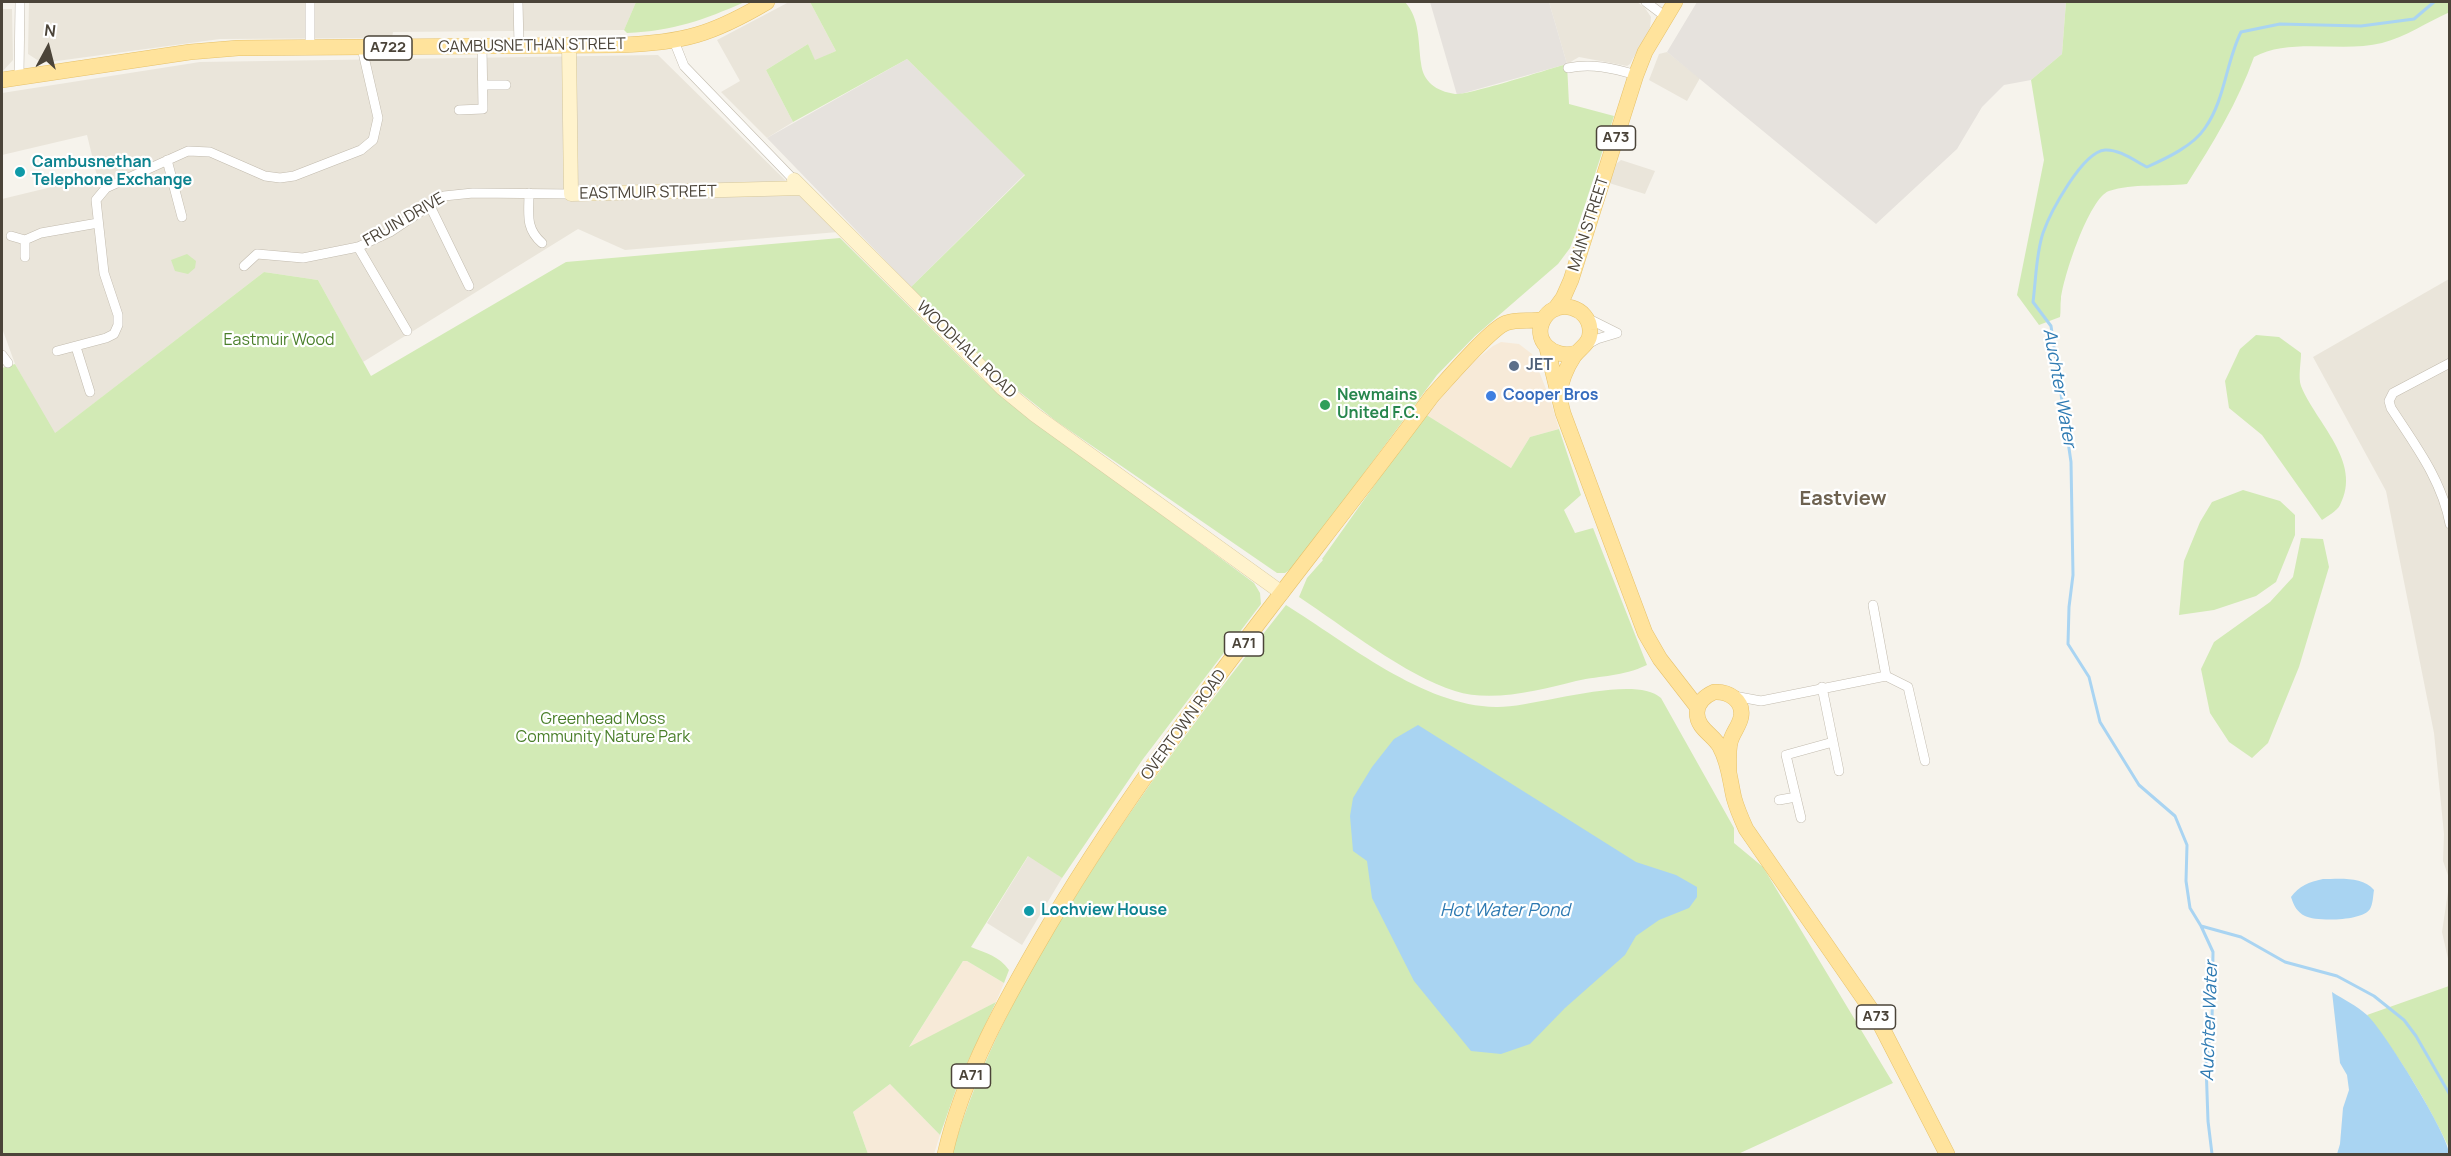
<!DOCTYPE html>
<style>
body{margin:0}
#map{position:relative;width:2451px;height:1156px;overflow:hidden;background:#f6f3ec;font-family:Manrope,sans-serif}
canvas{display:block}
.frame{position:absolute;inset:0;border:3px solid #4b4439;pointer-events:none}
.north{position:absolute;left:18px;top:18px;width:60px;height:60px;-webkit-text-stroke:4px #fff;paint-order:stroke;rotate:7deg;font-size:16px;font-weight:700;line-height:24px;text-align:center;color:#4b4439}
.north::after{content:'';display:block;margin:auto;width:21px;height:27px;background:#4b4439;clip-path:polygon(50% 0,100% 100%,50% 72%,0 100%)}
</style>
<div id="map">
<canvas width="2451" height="1156"></canvas>
<div class="frame"></div>
<div class="north">N</div>
</div>
<script>
const g = document.querySelector('canvas').getContext('2d');
g.lineJoin = 'round';
function paint(path, color) { g.fillStyle = color; g.fill(path, 'evenodd'); }
function stroke(path, color, width, dash) { g.strokeStyle = color; g.lineWidth = width; g.lineCap = dash ? 'butt' : 'round'; g.setLineDash(dash || []); g.stroke(path); }
function drawText(font, color, halo, rows, align = 'center') {
  g.font = font + ' Manrope,sans-serif'; g.lineWidth = 4.5; g.setLineDash([]); g.textBaseline = 'middle'; g.strokeStyle = halo; g.fillStyle = color; for (const [text, x, y, turn = 0] of rows) {
    g.save(); g.translate(x, y); g.rotate((+turn || 0) * Math.PI / 180); g.textAlign = isNaN(turn) ? turn : align; if (halo) g.strokeText(text, 0, 0); g.fillText(text, 0, 0); g.restore();
  }
}
paint(new Path2D(`
 M 29,2 L 636,2 L 624,30 L 393,32 L 392,38 L 220,39 L 42,63 L 28,54 Z
 M 789,2 L 810,2 L 836,51 L 815,61 L 808,44 L 766,70 L 793,122 L 767,138 L 721,92 L 740,81 L 717,40 Z
 M 1549,2 L 1637,2 L 1645,8 L 1651,17 L 1650,28 L 1630,64 L 1627,66 L 1579,57 L 1567,64 Z
 M 2,9 L 12,9 L 13,60 L 2,72 Z
 M 1667,52 L 1700,78 L 1687,101 L 1649,80 L 1659,54 Z
 M 658,55 L 838,232 L 625,250 L 578,229 L 363,362 L 318,280 L 264,272 L 54,434 L 15,364 L 2,328 L 2,199 L 97,176 L 87,135 L 2,155 L 2,93 L 200,62 Z
 M 1621,160 L 1655,171 L 1645,194 L 1609,183 L 1616,164 Z
 M 2449,279 L 2449,878 L 2443,861 L 2444,834 L 2434,733 L 2386,491 L 2313,357 Z
 M 1029,855 L 1062,878 L 1022,945 L 987,923 Z
 M 2449,885 L 2449,963 L 2442,932 Z`), '#eae5da');
paint(new Path2D(`
 M 1501,342 L 1519,344 L 1532,354 L 1550,399 L 1559,429 L 1530,437 L 1511,468 L 1425,414 L 1467,367 L 1493,346 Z
 M 963,961 L 967,961 L 1004,983 L 996,1002 L 908,1049 Z
 M 890,1084 L 940,1135 L 934,1154 L 868,1154 L 853,1112 Z`), '#f7ead8');
paint(new Path2D(`
 M 1430,2 L 1549,2 L 1567,64 L 1457,95 Z
 M 1697,2 L 2066,2 L 2062,54 L 2031,80 L 2004,85 L 1982,107 L 1957,149 L 1876,224 L 1667,52 Z
 M 907,59 L 1025,174 L 911,287 L 767,138 Z`), '#e6e2dd');
paint(new Path2D(`
 M 636,2 L 745,2 C 703,20 674,31 627,33 L 624,30 Z
 M 810,2 L 1405,2 C 1420,19 1418,41 1421,63 C 1423,82 1436,91 1455,94 C 1466,96 1549,69 1567,64 L 1569,104 L 1614,116 L 1576,232 L 1570,248 L 1558,264 L 1475,336 L 1437,375 L 1295,566 L 1285,573 L 1277,573 L 1056,421 L 987,366 L 911,287 L 1025,175 L 907,59 L 793,122 L 766,70 L 808,44 L 815,60 L 836,51 Z
 M 2066,2 L 2449,2 L 2450,12 C 2427,22 2406,37 2382,43 C 2342,53 2290,37 2254,57 C 2238,102 2213,143 2187,184 C 2162,187 2133,183 2109,191 C 2089,198 2063,278 2061,299 C 2060,305 2061,311 2060,317 L 2039,325 L 2017,295 L 2044,160 L 2031,80 L 2062,54 Z
 M 840,238 L 981,378 L 1024,413 L 1254,583 L 1260,593 L 1261,604 L 1143,759 L 1062,878 L 1028,856 L 971,947 C 986,953 999,956 1009,970 L 1004,983 L 967,961 L 963,961 L 909,1047 L 996,1002 L 960,1078 L 940,1135 L 890,1084 L 853,1112 L 868,1154 L 2,1154 L 2,368 L 15,364 L 55,433 L 264,272 L 318,280 L 371,376 L 566,262 Z
 M 187,254 L 196,261 L 195,268 L 188,274 L 175,271 L 171,260 Z
 M 2256,335 L 2279,337 L 2301,353 C 2301,363 2298,377 2301,386 C 2316,423 2363,462 2340,505 C 2337,511 2328,516 2322,520 L 2262,435 L 2229,408 L 2225,381 L 2240,349 Z
 M 1425,414 L 1511,468 L 1530,437 L 1559,429 L 1581,495 L 1564,510 L 1575,533 L 1593,528 L 1647,665 C 1621,677 1603,675 1576,681 C 1541,690 1491,703 1455,691 C 1406,676 1343,626 1299,597 L 1307,578 L 1323,560 L 1322,559 Z
 M 2243,490 L 2280,501 L 2295,515 L 2295,535 L 2276,582 L 2256,596 L 2214,610 L 2179,615 L 2184,561 L 2200,522 L 2212,502 Z
 M 2301,538 L 2323,539 L 2329,567 L 2299,667 L 2268,743 L 2252,758 L 2229,742 L 2210,713 L 2201,669 L 2214,642 L 2270,602 L 2293,577 Z
 M 1286,605 C 1347,643 1423,706 1496,707 C 1534,708 1633,673 1661,698 L 1734,828 L 1734,843 L 1763,867 L 1893,1083 L 1738,1154 L 952,1154 C 981,1056 1024,979 1078,892 C 1141,792 1212,698 1286,605 Z
 M 2449,986 L 2449,1148 C 2427,1101 2399,1056 2367,1015 Z`), '#d2eab5');
paint(new Path2D(`
 M 1418,725 L 1636,862 L 1676,875 L 1697,887 L 1697,897 L 1689,908 L 1659,920 L 1636,936 L 1625,955 L 1565,1008 L 1530,1044 L 1501,1054 L 1471,1051 L 1414,981 L 1372,898 L 1367,861 L 1353,851 L 1350,816 L 1353,798 L 1372,767 L 1394,739 Z
 M 2323,879 C 2339,879 2363,876 2374,890 C 2373,896 2373,904 2370,909 C 2363,921 2317,922 2305,916 C 2297,912 2294,906 2291,897 C 2299,886 2309,882 2323,879 Z
 M 2332,992 C 2343,999 2357,1006 2367,1015 C 2383,1029 2450,1137 2449,1154 L 2337,1154 L 2340,1144 L 2343,1108 L 2349,1090 L 2347,1075 L 2340,1063 Z`), '#a9d4f2');
stroke(new Path2D(`
 M 2434,2 L 2414,19 L 2361,26 L 2280,24 L 2241,32 C 2226,62 2225,100 2205,128 C 2193,146 2167,158 2147,167 C 2135,161 2119,149 2105,150 C 2082,152 2050,213 2043,233 C 2036,254 2036,279 2033,302 L 2051,326 L 2071,462 L 2073,575 L 2069,607 L 2068,644 L 2089,677 L 2100,722 L 2139,785 L 2175,816 L 2187,845 L 2186,881 L 2190,908 L 2201,926 L 2241,937 L 2285,962 L 2337,976 L 2374,996 L 2404,1020 L 2416,1036 L 2450,1095
 M 2201,926 L 2213,952 L 2212,1024 L 2206,1064 L 2208,1121 L 2212,1154`), '#a9d4f2', 3);
const street = new Path2D(`
 M 310,2 L 310,48
 M 518,2 L 519,46
 M 1646,2 L 1666,17
 M 674,41 L 684,66 L 794,180
 M 1568,68 C 1591,63 1613,68 1636,75
 M 19,77 L 20,2
 M 483,85 L 506,85
 M 459,110 L 483,109 L 482,46
 M 167,160 L 182,217
 M 529,193 C 529,214 525,228 542,243
 M 429,204 L 469,286
 M 11,236 L 25,240 L 25,257
 M 25,240 L 41,233 L 98,223
 M 358,247 L 407,331
 M 244,266 L 257,254 L 303,258 L 358,247 L 390,232 L 444,196 L 473,193 L 571,194
 M 1587,318 L 1617,333
 M 1586,345 L 1597,339 L 1617,333
 M 76,347 L 90,392
 M 57,351 L 106,338 L 114,334 L 118,325 L 118,315 L 104,273 L 96,200 L 106,188 L 188,151 L 210,152 L 265,176 L 280,178 L 294,176 L 361,150 L 373,140 L 378,118 L 362,48
 M 2,355 L 8,363
 M 2450,363 L 2393,393 L 2389,401 L 2391,408 C 2415,445 2442,480 2450,524
 M 1873,605 L 1886,676
 M 1822,687 L 1839,771
 M 1734,696 L 1761,701 L 1886,676 L 1908,687 L 1925,761
 M 1779,800 L 1796,797
 M 1801,818 L 1786,755 L 1833,742`);
const secondary = new Path2D(`
 M 569,45 L 571,194 L 802,188
 M 794,180 L 1002,388 L 1035,415 L 1282,593`);
const primary = new Path2D(`
 M 2,80 L 190,52 L 238,48 L 620,45 C 683,43 713,34 767,2
 M 1555,309 L 1563,298 L 1571,280 L 1636,75 L 1645,52 L 1675,2
 M 1547,348 L 1563,413 L 1645,633 L 1660,659 L 1698,708
 M 1559,395 C 1561,381 1566,368 1574,356 C 1581,347 1591,343 1590,330 C 1589,307 1558,298 1545,317 C 1530,340 1554,360 1576,353
 M 1729,772 C 1729,763 1728,753 1730,743 C 1732,733 1739,727 1741,717 C 1744,700 1728,691 1714,692 C 1705,696 1697,703 1697,713 C 1697,729 1714,735 1720,747 C 1729,763 1730,781 1734,798 C 1737,809 1741,818 1746,829 L 1877,1018 L 1947,1154
 M 945,1154 C 964,1072 1006,999 1048,927 C 1158,740 1303,570 1432,396 C 1446,381 1490,329 1506,323 C 1518,319 1532,322 1544,319`);
stroke(street, '#c2bbae', 10);
stroke(secondary, '#d6c79b', 15);
stroke(primary, '#e6c16a', 16);
stroke(street, '#fff', 9);
stroke(secondary, '#fff3cd', 14);
stroke(primary, '#ffe39c', 15);
for (const [x, y, r, color] of [
 [20,172,6,"#0f9aa8"],
 [1514,366,6,"#5c6f8a"],
 [1491,396,6,"#3f7fe0"],
 [1325,405,6,"#2e9e5b"],
 [1029,911,6,"#0f9aa8"]
]) { const dot = new Path2D(); dot.arc(x, y, r, 0, 2 * Math.PI); g.fillStyle = color; g.fill(dot); stroke(dot, '#fff', 2); }
for (const [x, y, w] of [
 [388,48,48],
 [1616,138,39],
 [1244,644,39],
 [1876,1017,39],
 [971,1076,39]
]) { const box = new Path2D(); box.roundRect(x - w / 2, y - 12, w, 24, 4.5); g.fillStyle = '#fff'; g.fill(box); stroke(box, '#4b4439', 1.5); }
drawText('bold 15px', '#4b4439', null, [
 ["A722",388,48],
 ["A73",1616,138],
 ["A71",1244,644],
 ["A73",1876,1017],
 ["A71",971,1076]
]);
drawText('16px', '#4b4439', '#fff', [
 ["CAMBUSNETHAN STREET",532,46,-1],
 ["EASTMUIR STREET",648,193,-1],
 ["FRUIN DRIVE",404,220,-30],
 ["MAIN STREET",1589,224,-72],
 ["WOODHALL ROAD",966,350,44],
 ["OVERTOWN ROAD",1184,725,-54]
]);
drawText('bold 16px', '#0d838f', '#fff', [
 ["Cambusnethan",32,163],
 ["Telephone Exchange",32,181],
 ["Lochview House",1041,911]
], 'left');
drawText('16px', '#4a7f2a', '#fff', [
 ["Eastmuir Wood",279,341],
 ["Greenhead Moss",603,720],
 ["Community Nature Park",603,738]
]);
drawText('bold 16px', '#4e5e75', '#fff', [
 ["JET",1526,366]
], 'left');
drawText('bold 16px', '#27864d', '#fff', [
 ["Newmains",1337,396],
 ["United F.C.",1337,414]
], 'left');
drawText('bold 16px', '#366cbe', '#fff', [
 ["Cooper Bros",1503,396]
], 'left');
drawText('italic 18px', '#2e7ab2', '#fff', [
 ["Auchter Water",2059,388,80],
 ["Hot Water Pond",1505,911],
 ["Auchter Water",2210,1021,-88]
]);
drawText('bold 20px', '#6e6250', '#fff', [
 ["Eastview",1843,499]
]);
</script>
